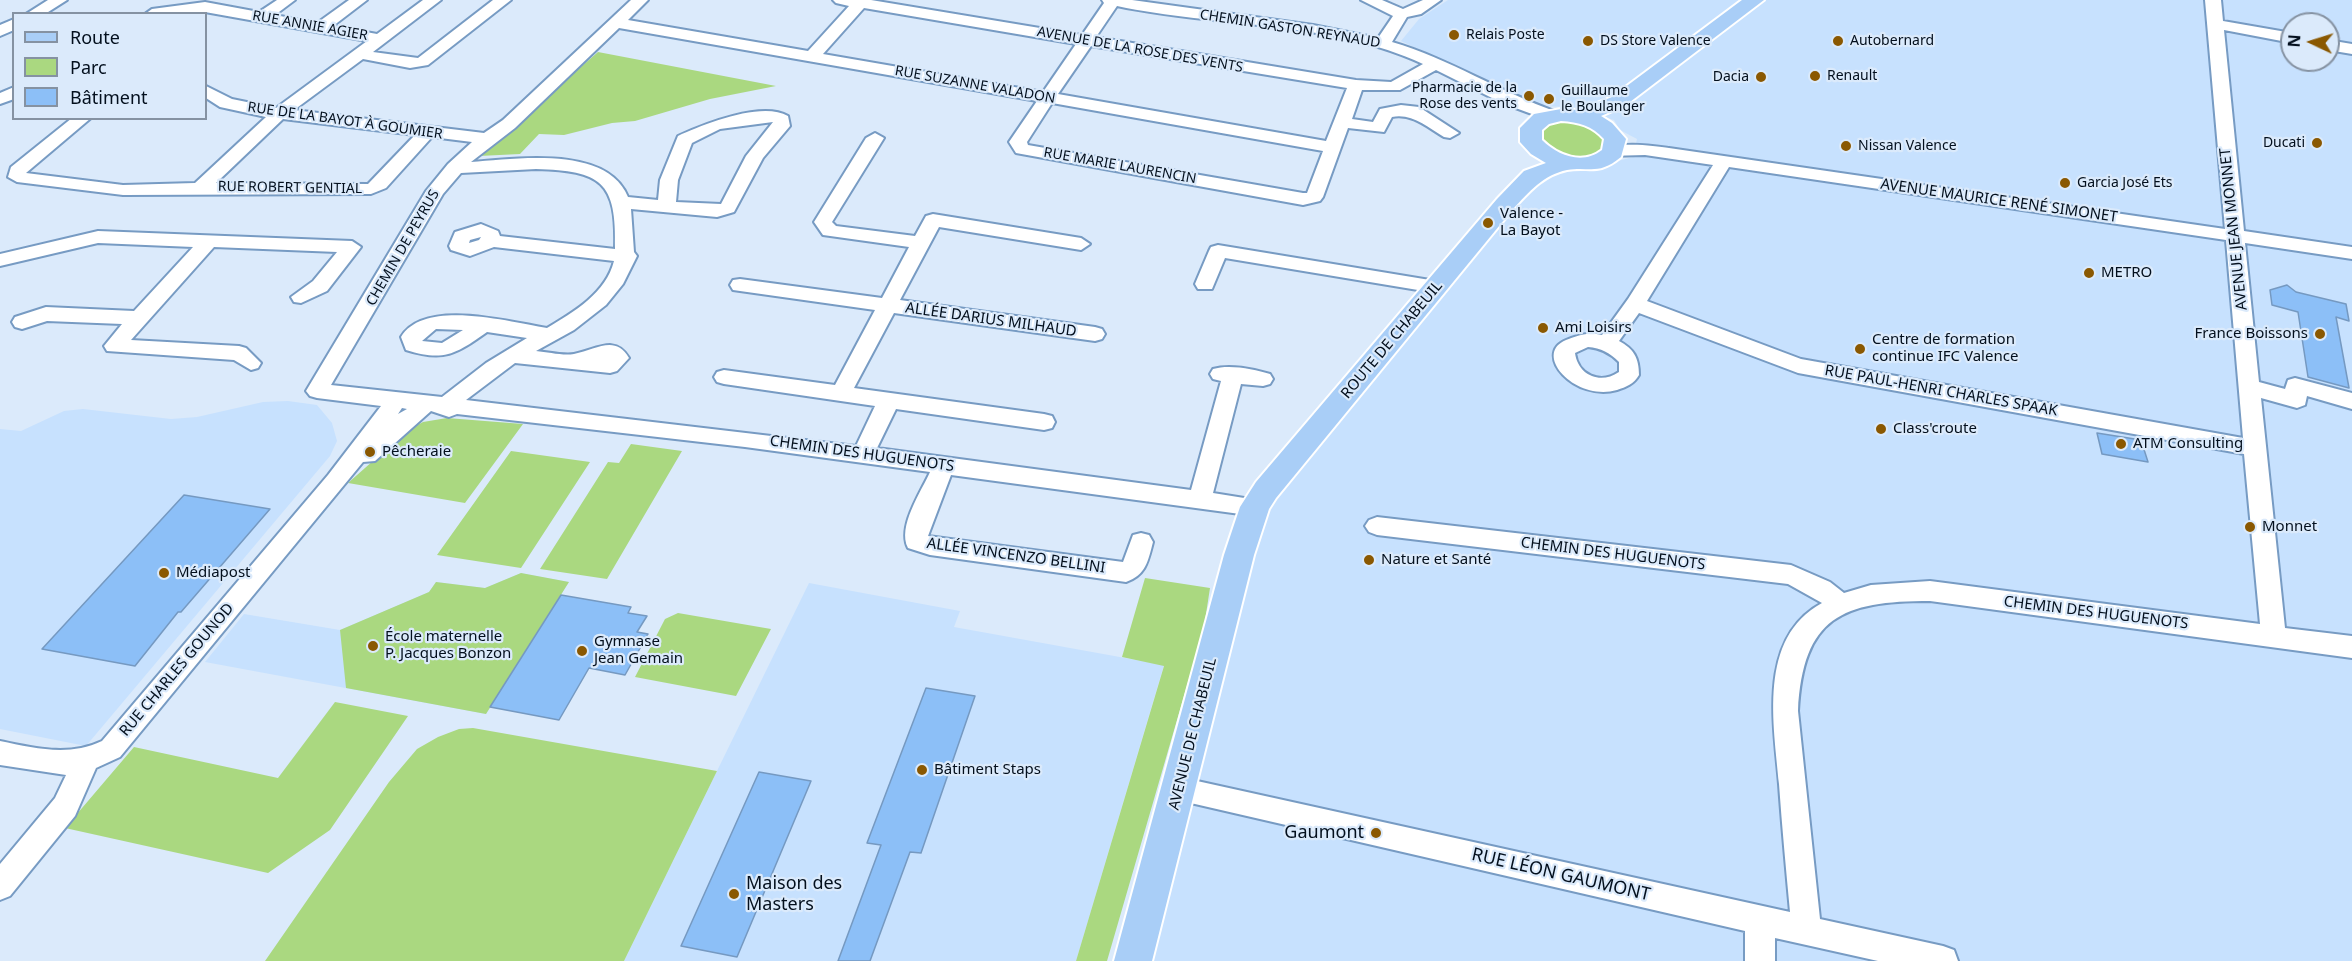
<!DOCTYPE html>
<meta charset="utf-8">
<style>
body{margin:0}
#map{position:relative;width:2352px;height:961px;overflow:hidden;background:#dbeafb;font-family:"Noto Sans",sans-serif}
canvas{display:block}
.legend{position:absolute;left:12px;top:12px;width:195px;height:108px;box-sizing:border-box;background:#dbeafb;border:2px solid #8592a2;margin:0;padding:8px 10px;list-style:none;font-size:18px;color:#030f1d}
.legend li{display:flex;align-items:center;gap:12px;height:30px}
.legend b{width:30px;border:2px solid #8592a2}
.north{position:absolute;left:2280px;top:12px;width:60px;height:60px;box-sizing:border-box;background:#dbeafb;border:2px solid #8592a2;border-radius:50%;rotate:274deg;font-size:16px;font-weight:700;line-height:24px;text-align:center;color:#030f1d}
.north::after{content:'';display:block;margin:auto;width:21px;height:27px;background:#8a5801;clip-path:polygon(50% 0,100% 100%,50% 72%,0 100%)}
</style>
<div id="map">
<canvas width="2352" height="961"></canvas>
<ul class="legend">
<li><b style="height:8px;background:#a9cef7"></b>Route</li>
<li><b style="height:16px;background:#aad880"></b>Parc</li>
<li><b style="height:16px;background:#8cbff7"></b>Bâtiment</li>
</ul>
<div class="north">N</div>
</div>
<script>
const g = document.querySelector('canvas').getContext('2d');
g.lineJoin = 'round';
function paint(path, color) { g.fillStyle = color; g.fill(path, 'evenodd'); }
function stroke(path, color, width, dash) { g.strokeStyle = color; g.lineWidth = width; g.lineCap = dash ? 'butt' : 'round'; g.setLineDash(dash || []); g.stroke(path); }
function drawText(font, color, halo, rows, align = 'center') {
  g.font = font + ' "Noto Sans",sans-serif'; g.lineWidth = 4.5; g.setLineDash([]); g.textBaseline = 'middle'; g.strokeStyle = halo; g.fillStyle = color; for (const [text, x, y, turn = 0] of rows) {
    g.save(); g.translate(x, y); g.rotate((+turn || 0) * Math.PI / 180); g.textAlign = isNaN(turn) ? turn : align; if (halo) g.strokeText(text, 0, 0); g.fillText(text, 0, 0); g.restore();
  }
}
paint(new Path2D(`
 M 1448,0 L 2352,0 L 2352,961 L 1138,961 L 1259,516 L 1531,183 L 1559,169 L 1584,170 L 1633,157 L 1637,139 L 1620,130 L 1614,120 L 1572,107 L 1535,106 L 1401,41 L 1419,19 ZM 2292,24 L 2328,24 L 2328,60 L 2292,60 Z
 M 288,401 L 317,405 L 332,423 L 337,441 L 330,456 L 86,746 L 0,729 L 0,429 L 21,431 L 64,411 L 83,409 L 171,419 L 197,417 L 263,402 Z
 M 521,573 L 569,582 L 486,714 L 205,662 L 244,614 L 340,630 L 429,592 L 436,582 L 485,588 Z
 M 809,583 L 960,611 L 954,627 L 1164,665 L 1076,961 L 624,961 Z`), '#c7e1fe');
paint(new Path2D(`
 M 598,52 L 776,86 L 710,99 L 635,121 L 612,123 L 564,135 L 539,134 L 520,154 L 479,156 Z
 M 1556,120 L 1578,121 L 1604,136 L 1606,147 C 1588,163 1571,158 1549,152 L 1537,134 L 1543,125 Z
 M 447,418 L 523,424 L 465,503 L 348,483 L 408,430 L 423,422 Z
 M 631,444 L 682,451 L 607,579 L 540,569 L 608,462 L 619,463 Z
 M 511,451 L 590,462 L 521,568 L 437,555 Z
 M 521,573 L 569,582 L 486,714 L 346,688 L 340,630 L 429,592 L 436,582 L 485,588 Z
 M 1145,578 L 1210,588 L 1204,627 L 1107,961 L 1076,961 L 1164,666 L 1122,657 Z
 M 678,613 L 771,629 L 736,696 L 635,677 L 665,619 Z
 M 335,702 L 408,716 L 330,830 L 268,873 L 65,828 L 134,747 L 278,778 Z
 M 473,728 L 717,771 L 624,961 L 265,961 L 389,782 L 417,749 L 438,737 L 459,729 Z`), '#aad880');
const building = new Path2D(`
 M 2287,285 L 2296,292 L 2346,304 L 2349,321 L 2336,317 L 2349,388 L 2308,377 L 2298,312 L 2272,305 L 2270,290 Z
 M 2097,433 L 2141,440 L 2148,462 L 2102,454 Z
 M 184,495 L 270,509 L 181,612 L 178,612 L 135,666 L 42,649 Z
 M 561,595 L 631,607 L 628,613 L 647,616 L 637,632 L 648,634 L 625,675 L 589,668 L 559,720 L 490,707 Z
 M 926,688 L 975,696 L 921,853 L 910,852 L 870,961 L 838,961 L 881,845 L 867,843 Z
 M 759,772 L 811,781 L 737,957 L 681,946 Z`);
paint(building, '#8cbff7');
stroke(building, '#7599c1', 1.5);
const minor = new Path2D(`
 M 48,0 L 67,0 L 45,14 L 26,14 Z
 M 277,0 L 295,0 L 275,15 L 317,23 L 349,0 L 367,0 L 333,26 L 377,34 L 423,0 L 441,0 L 373,52 L 418,58 L 493,0 L 511,0 L 428,65 L 410,68 L 363,59 L 294,110 L 484,133 L 503,120 L 631,0 L 648,0 L 628,20 L 808,51 L 849,6 L 836,3 L 833,0 L 871,0 L 1082,35 L 1104,3 L 1102,0 L 1132,0 L 1313,25 L 1378,38 L 1393,16 L 1361,0 L 1382,0 L 1403,9 L 1423,0 L 1441,0 L 1421,14 L 1407,17 L 1392,42 C 1450,59 1500,92 1557,112 L 1559,116 L 1551,121 L 1502,103 L 1436,70 L 1400,90 L 1362,90 L 1352,119 L 1373,122 L 1380,109 L 1401,105 L 1419,107 L 1459,133 L 1450,138 L 1444,137 C 1427,127 1412,113 1392,117 L 1384,132 L 1348,128 L 1323,197 L 1320,201 L 1303,205 L 1016,153 L 1009,142 L 1037,101 L 619,28 L 515,128 L 471,162 C 516,159 607,145 628,197 L 658,200 L 660,180 L 678,136 C 704,124 762,101 788,116 L 790,126 L 763,158 L 734,212 L 717,217 L 631,209 L 634,252 L 637,256 L 623,284 L 606,305 L 574,330 L 536,351 C 548,352 563,356 574,354 C 596,350 615,334 629,358 L 617,371 L 610,373 L 515,363 L 466,400 L 856,446 L 875,406 L 724,384 L 717,382 L 714,377 L 717,372 L 724,370 L 835,385 L 875,310 L 740,291 L 733,290 L 730,285 L 733,280 L 740,279 L 882,298 L 909,247 L 823,235 L 814,222 L 866,138 L 875,133 L 884,138 L 832,222 L 836,226 L 915,236 L 926,216 L 933,214 L 1081,238 L 1090,244 L 1081,250 L 939,227 L 900,300 L 1095,327 L 1102,329 L 1105,334 L 1102,339 L 1095,341 L 894,313 L 854,388 L 1044,414 L 1052,416 L 1055,422 L 1052,428 L 1044,430 L 896,409 L 877,448 L 1191,490 L 1221,381 L 1213,379 L 1210,374 L 1213,369 C 1229,364 1254,369 1270,374 L 1273,379 L 1270,384 L 1263,386 L 1241,384 L 1213,493 L 1263,501 L 1266,507 L 1263,513 L 1255,516 L 951,475 L 928,536 L 1123,562 L 1133,535 L 1141,533 L 1149,535 L 1153,542 C 1148,561 1146,575 1126,582 L 930,555 L 908,548 C 897,527 921,492 930,472 L 745,447 L 457,414 L 449,417 L 431,411 L 375,461 L 363,462 L 120,757 L 96,768 L 75,816 L 10,896 L 0,900 L 0,864 L 55,798 L 66,775 L 0,765 L 0,741 C 35,748 68,757 102,741 L 328,475 L 381,406 L 317,398 L 310,396 L 306,391 L 426,191 L 448,164 L 472,142 L 432,137 L 386,188 L 371,194 L 123,195 L 17,182 L 8,177 L 11,167 L 72,118 L 91,118 L 26,173 L 123,185 L 195,183 L 266,117 L 220,107 L 206,98 L 206,86 L 232,99 L 276,108 L 367,41 L 205,12 L 145,14 L 152,9 L 205,2 L 259,12 ZM 1117,6 C 1216,27 1332,21 1423,64 L 1391,82 L 1356,80 L 1096,37 ZM 864,8 L 1076,44 L 1043,92 L 823,54 ZM 1091,46 L 1347,88 L 1326,141 L 1058,94 ZM 1052,103 L 1323,151 L 1307,193 L 1303,193 L 1028,145 L 1027,142 ZM 283,119 L 415,135 L 368,184 L 216,183 ZM 773,122 L 746,156 L 721,204 L 676,202 L 678,180 L 692,143 L 720,129 ZM 536,169 C 601,171 617,181 615,249 L 500,236 L 498,231 L 481,224 L 455,232 L 449,246 L 451,250 L 470,256 L 494,247 L 614,261 C 606,293 574,312 547,328 C 510,322 424,298 401,337 L 406,350 C 444,362 456,354 487,332 L 527,338 L 486,363 L 442,397 L 331,385 L 443,194 L 461,173 ZM 481,237 L 479,240 L 469,243 L 470,240 ZM 436,329 L 463,330 L 442,343 L 422,341 ZM 402,408 L 407,409 L 398,414 Z
 M 2205,0 L 2221,0 L 2223,21 L 2292,33 L 2292,43 L 2224,30 L 2244,231 L 2352,247 L 2352,259 L 2245,243 L 2259,382 L 2285,389 L 2288,380 L 2295,378 L 2352,393 L 2352,409 L 2307,396 L 2305,405 L 2297,408 L 2261,398 L 2285,628 L 2352,636 L 2352,658 L 1930,601 C 1842,601 1803,617 1798,711 L 1820,919 L 1943,946 L 1954,950 L 1958,961 L 1878,961 L 1775,938 L 1775,961 L 1745,961 L 1745,931 L 1169,798 L 1165,789 L 1169,780 L 1179,777 L 1790,912 C 1786,869 1782,827 1779,784 C 1774,725 1757,638 1822,603 L 1788,584 L 1377,535 L 1369,532 L 1365,526 L 1369,520 L 1377,517 L 1791,565 L 1830,582 L 1844,593 L 1871,585 L 1930,581 L 2260,624 L 2244,454 L 1798,373 L 1639,313 L 1619,341 C 1634,349 1639,358 1639,375 C 1634,384 1626,387 1617,390 C 1575,402 1532,354 1566,340 C 1579,335 1588,332 1602,335 L 1628,299 L 1713,165 L 1645,155 L 1607,156 L 1604,152 C 1614,140 1654,146 1669,148 L 2225,229 ZM 1729,167 L 2226,240 L 2243,438 L 1801,359 L 1647,301 ZM 1588,347 C 1601,348 1610,353 1619,362 L 1619,372 C 1600,385 1578,375 1575,353 Z
 M 14,19 L 14,30 L 0,36 L 0,25 Z
 M 2328,40 L 2352,44 L 2352,54 L 2328,50 Z
 M 14,87 L 14,99 L 0,104 L 0,93 Z
 M 98,231 L 352,241 L 361,247 L 327,291 L 301,303 L 294,302 L 291,297 L 313,281 L 337,252 L 214,247 L 131,340 L 239,346 L 246,348 L 261,363 L 258,368 L 251,370 L 234,360 L 107,351 L 104,346 L 122,324 L 47,321 L 22,329 L 15,327 L 12,322 L 15,317 L 46,307 L 134,311 L 193,247 L 98,243 L 0,266 L 0,254 Z
 M 1218,245 L 1436,281 L 1443,282 L 1446,287 L 1443,292 L 1436,293 L 1225,258 L 1212,289 L 1198,289 L 1195,284 L 1209,251 L 1211,247 Z`);
const major = new Path2D(`
 M 1742,0 L 1764,0 L 1626,105 L 1601,116 L 1612,123 L 1626,139 L 1621,157 C 1598,176 1590,166 1567,170 C 1543,175 1529,192 1513,209 L 1276,498 L 1269,509 L 1254,555 L 1152,961 L 1114,961 L 1224,555 L 1240,507 L 1256,482 L 1497,199 L 1524,171 L 1546,163 L 1531,154 L 1520,142 L 1520,128 L 1534,114 L 1561,109 L 1579,110 L 1612,97 ZM 1561,121 C 1579,122 1592,126 1604,139 L 1602,150 C 1583,165 1558,156 1542,140 L 1542,130 L 1549,124 Z`);
stroke(minor, '#779bc3', 4);
stroke(major, '#fff', 4);
paint(minor, '#fff');
paint(major, '#a9cef7');
for (const [x, y, r, color] of [
 [1454,35,6,"#8a5801"],
 [1588,41,6,"#8a5801"],
 [1838,41,6,"#8a5801"],
 [1815,76,6,"#8a5801"],
 [1761,77,6,"#8a5801"],
 [1529,96,6,"#8a5801"],
 [1549,99,6,"#8a5801"],
 [2317,143,6,"#8a5801"],
 [1846,146,6,"#8a5801"],
 [2065,183,6,"#8a5801"],
 [1488,223,6,"#8a5801"],
 [2089,273,6,"#8a5801"],
 [1543,328,6,"#8a5801"],
 [2320,334,6,"#8a5801"],
 [1860,349,6,"#8a5801"],
 [1881,429,6,"#8a5801"],
 [2121,444,6,"#8a5801"],
 [370,452,6,"#8a5801"],
 [2250,527,6,"#8a5801"],
 [1369,560,6,"#8a5801"],
 [164,573,6,"#8a5801"],
 [373,646,6,"#8a5801"],
 [582,651,6,"#8a5801"],
 [922,770,6,"#8a5801"],
 [1376,833,6,"#8a5801"],
 [734,894,6,"#8a5801"]
]) { const dot = new Path2D(); dot.arc(x, y, r, 0, 2 * Math.PI); g.fillStyle = color; g.fill(dot); stroke(dot, '#dbeafb', 2); }
drawText('14px', '#030f1d', '#dbeafb', [
 ["RUE ANNIE AGIER",310,26,10],
 ["CHEMIN GASTON REYNAUD",1290,29,9],
 ["AVENUE DE LA ROSE DES VENTS",1140,50,10],
 ["RUE SUZANNE VALADON",975,85,10],
 ["RUE DE LA BAYOT À GOUMIER",345,121,8],
 ["RUE MARIE LAURENCIN",1120,166,10],
 ["RUE ROBERT GENTIAL",290,188,1],
 ["CHEMIN DE PEYRUS",403,248,-60]
]);
drawText('14px', '#030f1d', '#dbeafb', [
 ["Relais Poste",1466,35],
 ["DS Store Valence",1600,41],
 ["Autobernard",1850,41],
 ["Renault",1827,76],
 ["Dacia",1749,77,"right"],
 ["Pharmacie de la",1517,88,"right"],
 ["Rose des vents",1517,104,"right"],
 ["Guillaume",1561,91],
 ["le Boulanger",1561,107],
 ["Ducati",2305,143,"right"],
 ["Nissan Valence",1858,146],
 ["Garcia José Ets",2077,183]
], 'left');
drawText('15px', '#030f1d', '#dbeafb', [
 ["AVENUE MAURICE RENÉ SIMONET",1999,201,8],
 ["AVENUE JEAN MONNET",2234,229,-96],
 ["ALLÉE DARIUS MILHAUD",991,320,8],
 ["ROUTE DE CHABEUIL",1392,340,-50],
 ["RUE PAUL-HENRI CHARLES SPAAK",1941,391,10],
 ["CHEMIN DES HUGUENOTS",862,454,8],
 ["CHEMIN DES HUGUENOTS",1613,554,7],
 ["ALLÉE VINCENZO BELLINI",1016,556,8],
 ["CHEMIN DES HUGUENOTS",2096,613,7],
 ["RUE CHARLES GOUNOD",177,670,-50],
 ["AVENUE DE CHABEUIL",1193,734,-76]
]);
drawText('15px', '#030f1d', '#dbeafb', [
 ["Valence -",1500,214],
 ["La Bayot",1500,231],
 ["METRO",2101,273],
 ["Ami Loisirs",1555,328],
 ["France Boissons",2308,334,"right"],
 ["Centre de formation",1872,340],
 ["continue IFC Valence",1872,357],
 ["Class'croute",1893,429],
 ["ATM Consulting",2133,444],
 ["Pêcheraie",382,452],
 ["Monnet",2262,527],
 ["Nature et Santé",1381,560],
 ["Médiapost",176,573],
 ["École maternelle",385,637],
 ["P. Jacques Bonzon",385,654],
 ["Gymnase",594,642],
 ["Jean Gemain",594,659],
 ["Bâtiment Staps",934,770]
], 'left');
drawText('18px', '#030f1d', '#dbeafb', [
 ["Gaumont",1364,833],
 ["Maison des",746,884,"left"],
 ["Masters",746,905,"left"]
], 'right');
drawText('18px', '#030f1d', '#dbeafb', [
 ["RUE LÉON GAUMONT",1561,875,13]
]);
</script>
